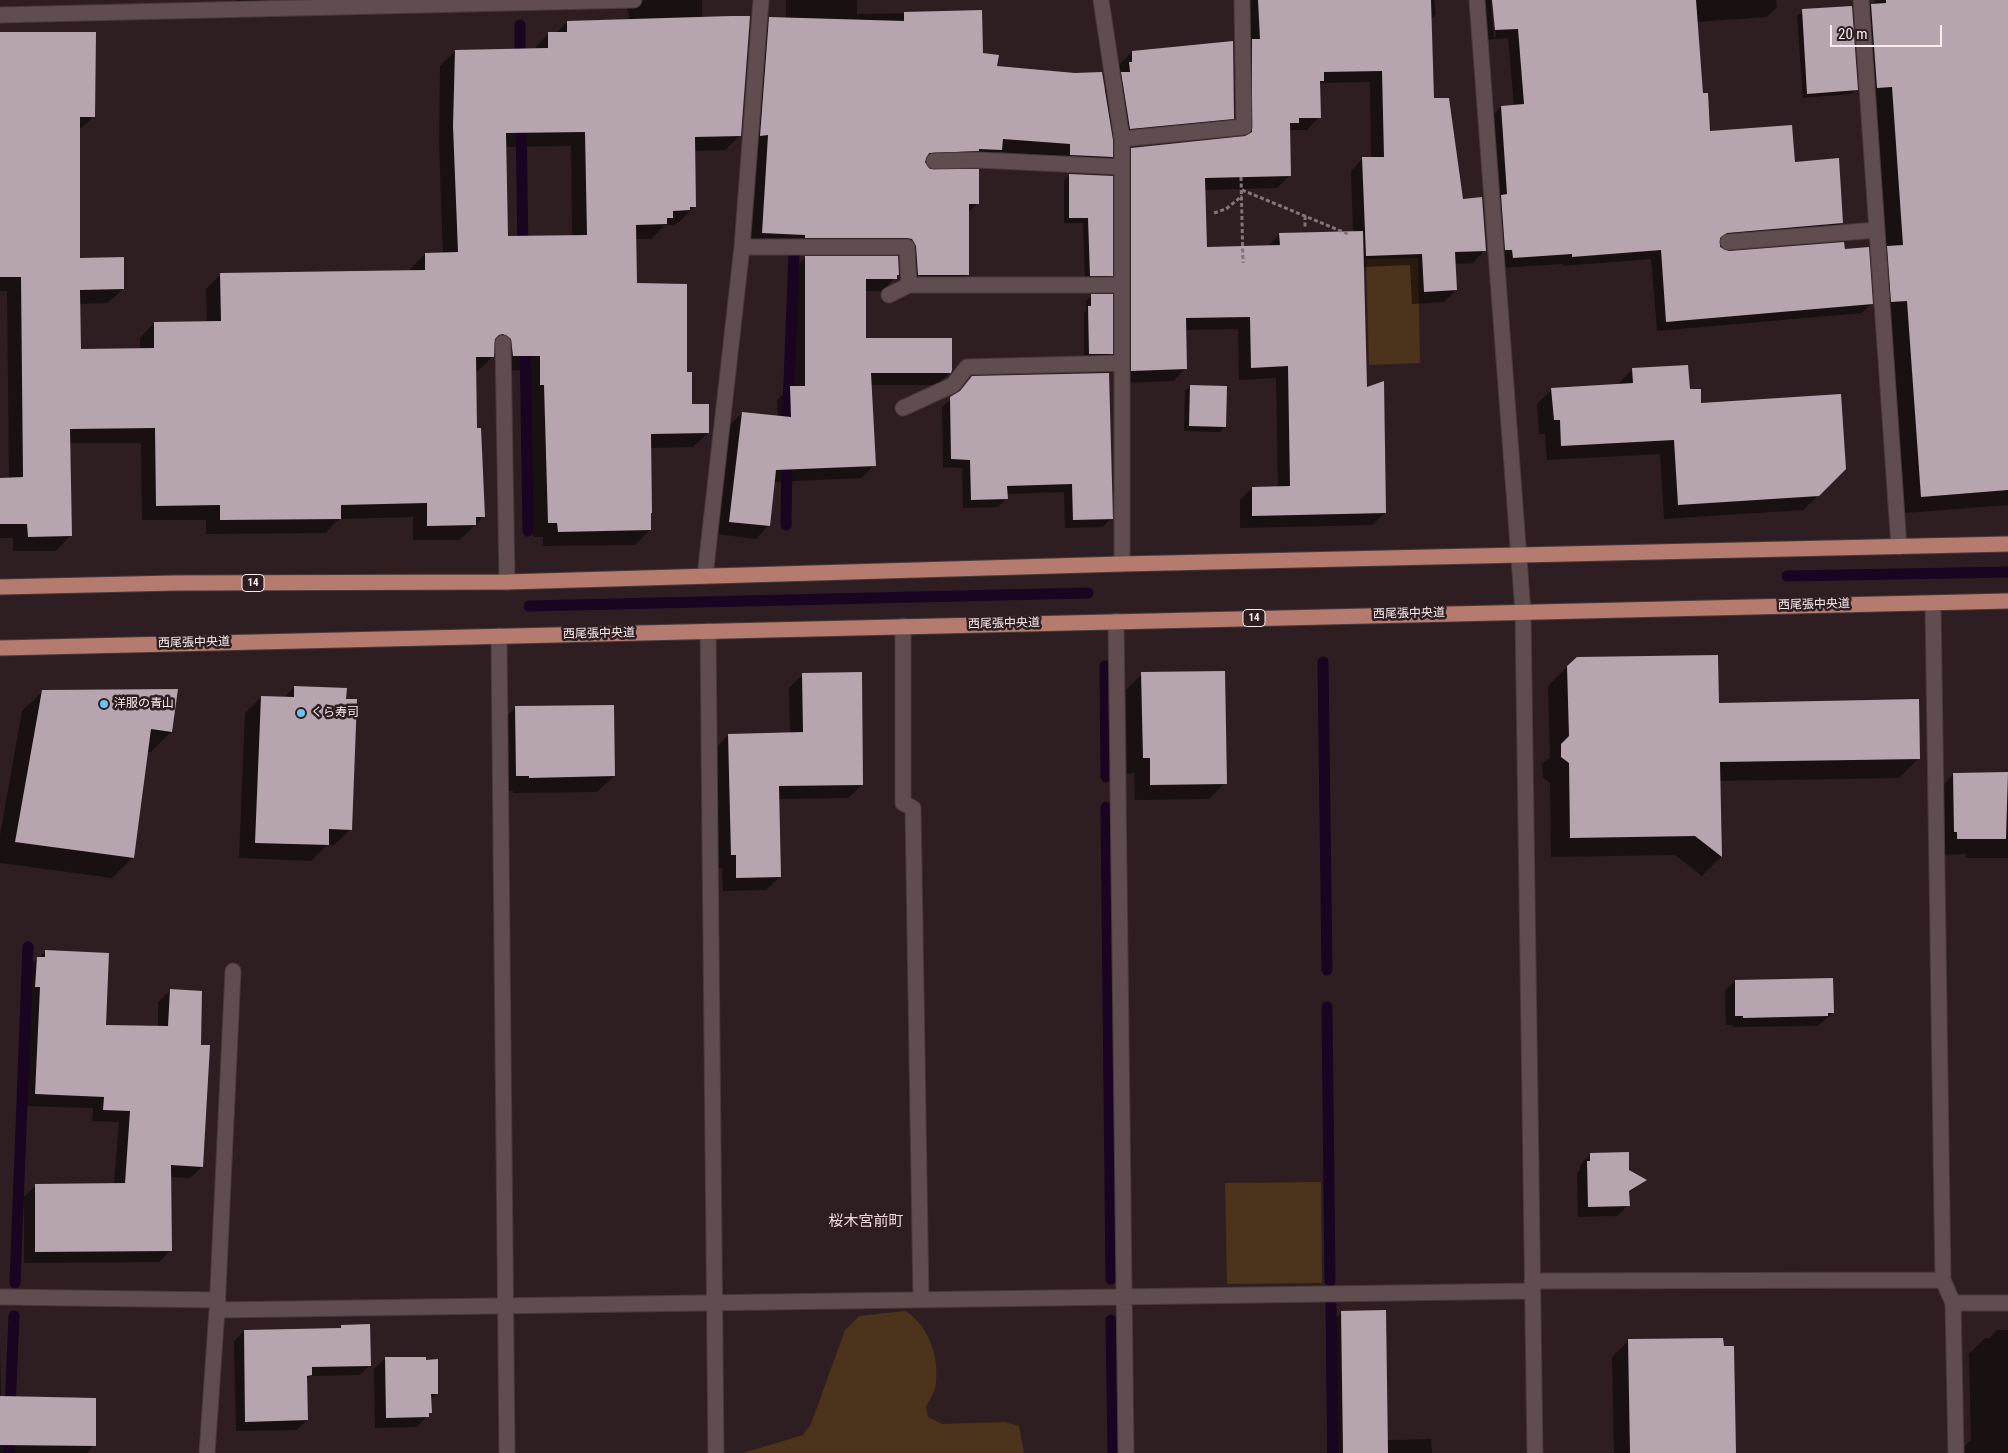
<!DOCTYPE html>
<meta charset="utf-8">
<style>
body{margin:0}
#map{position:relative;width:2008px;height:1453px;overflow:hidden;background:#2e1e21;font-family:"Roboto Condensed",sans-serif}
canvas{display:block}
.scale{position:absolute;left:1830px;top:25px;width:112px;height:22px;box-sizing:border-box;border:2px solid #f9edee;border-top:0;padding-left:6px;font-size:15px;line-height:18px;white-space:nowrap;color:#f9edee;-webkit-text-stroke:4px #2e1e21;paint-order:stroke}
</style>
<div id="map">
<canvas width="2008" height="1453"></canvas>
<div class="scale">20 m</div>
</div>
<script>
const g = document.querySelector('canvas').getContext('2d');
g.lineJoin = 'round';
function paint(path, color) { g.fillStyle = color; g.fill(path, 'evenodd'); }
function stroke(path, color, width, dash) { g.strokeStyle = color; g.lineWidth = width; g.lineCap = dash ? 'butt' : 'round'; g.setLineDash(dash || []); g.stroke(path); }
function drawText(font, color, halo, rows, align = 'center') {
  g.font = font + ' "Roboto Condensed","Noto Sans JP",sans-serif'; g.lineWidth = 5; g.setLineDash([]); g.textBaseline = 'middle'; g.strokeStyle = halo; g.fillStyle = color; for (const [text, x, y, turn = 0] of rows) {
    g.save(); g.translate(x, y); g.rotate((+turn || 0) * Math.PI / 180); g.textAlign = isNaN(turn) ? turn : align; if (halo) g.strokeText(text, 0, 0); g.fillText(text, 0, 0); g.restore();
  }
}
paint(new Path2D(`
 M 1418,258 L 1420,363 L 1369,365 L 1366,259 Z
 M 1321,1182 L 1322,1283 L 1227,1284 L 1225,1183 Z
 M 905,1311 C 930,1326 941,1361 935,1389 C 933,1395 929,1401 926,1407 L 928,1417 L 942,1424 L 1005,1422 L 1019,1426 L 1024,1453 L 743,1453 L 803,1435 L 811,1424 L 845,1330 L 859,1316 Z`), '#4c331c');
paint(new Path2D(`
 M 237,0 L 269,0 L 260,9 L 237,9 Z
 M 627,0 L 702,0 L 702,17 L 740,135 L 725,150 L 694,151 L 695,206 L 680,221 L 674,225 L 665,225 L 651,239 L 635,239 L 636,285 L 685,373 L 691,405 L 708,433 L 693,447 L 650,448 L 650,530 L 635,545 L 543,546 L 543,537 L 533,537 L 530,399 L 526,399 L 526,370 L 498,371 L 497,353 L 493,351 L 493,356 L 478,371 L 475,371 L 476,429 L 483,517 L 460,540 L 413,540 L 413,517 L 339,519 L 325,533 L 206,534 L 206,520 L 142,520 L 141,443 L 69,443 L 70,536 L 56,551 L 13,551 L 13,538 L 0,538 L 0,479 L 9,479 L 7,291 L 0,291 L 0,33 L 94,116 L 79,130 L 79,259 L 123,289 L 108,303 L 79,304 L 80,350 L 140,349 L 140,338 L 154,323 L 207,322 L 206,289 L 221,274 L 410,272 L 410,269 L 425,254 L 443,254 L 439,142 L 440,66 L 455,51 L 534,49 L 549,33 L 556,33 L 567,22 L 627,21 L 629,16 L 627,9 ZM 571,146 L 572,236 L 507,237 L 505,147 Z
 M 786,0 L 857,0 L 857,14 L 981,12 L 982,55 L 996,67 L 1104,91 L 1113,82 L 1116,68 L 1132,52 L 1233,118 L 1217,134 L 1114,144 L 1113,137 L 1111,137 L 1111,157 L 1099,169 L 1058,156 L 998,152 L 988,162 L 925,163 L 925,166 L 977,204 L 968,213 L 968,274 L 955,287 L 906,287 L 900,251 L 750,244 L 756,147 L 757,30 L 770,18 L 786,19 Z
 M 1245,0 L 1434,0 L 1436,14 L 1430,20 L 1433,100 L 1462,200 L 1485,250 L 1473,263 L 1455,264 L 1456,290 L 1444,302 L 1412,304 L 1410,265 L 1363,267 L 1365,388 L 1385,513 L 1372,525 L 1240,528 L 1240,500 L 1252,488 L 1278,488 L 1276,378 L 1239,380 L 1238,329 L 1185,330 L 1186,368 L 1173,381 L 1119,383 L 1119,161 L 1132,149 L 1240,138 L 1240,53 ZM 1370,82 L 1371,158 L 1363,158 L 1351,171 L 1353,233 L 1280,234 L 1267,247 L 1206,248 L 1204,190 L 1277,188 L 1289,176 L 1289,132 L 1290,130 L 1307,130 L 1319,117 L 1319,85 L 1321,83 Z
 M 1482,0 L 1491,0 L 1494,37 L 1496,37 L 1493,0 L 1776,0 L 1777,7 L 1767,17 L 1696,22 L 1702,94 L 1708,132 L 1794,163 L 1842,223 L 1832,233 L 1718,242 L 1717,244 L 1723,251 L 1843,251 L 1871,304 L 1862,313 L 1657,331 L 1651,259 L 1563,266 L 1563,264 L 1503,268 L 1491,117 L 1501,107 L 1514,106 L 1508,38 L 1485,40 Z
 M 1877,0 L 2008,0 L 2008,505 L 1905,513 L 1891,317 L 1876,318 L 1872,263 L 1886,249 L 1876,102 L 1861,104 L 1855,21 Z
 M 1802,11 L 1857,89 L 1851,94 L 1803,98 L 1797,16 Z
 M 1070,175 L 1111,177 L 1111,275 L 1106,280 L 1085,280 L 1083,223 L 1064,223 L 1064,180 Z
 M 805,258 L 898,274 L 883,291 L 864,291 L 865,340 L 950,372 L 937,385 L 871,385 L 874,465 L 862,478 L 773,482 L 768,526 L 756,539 L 717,534 L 729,426 L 742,413 L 778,417 L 777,400 L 790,387 L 793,387 L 792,270 Z
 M 1091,296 L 1111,353 L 1106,359 L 1084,359 L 1084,313 L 1086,310 L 1086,301 Z
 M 1632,370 L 1700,404 L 1845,469 L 1803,510 L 1664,519 L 1660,454 L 1547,460 L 1545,434 L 1539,434 L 1537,404 L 1552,389 L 1617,385 Z
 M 972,378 L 1111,518 L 1103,527 L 1065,528 L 1064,492 L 1006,494 L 1006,499 L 998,507 L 963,508 L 962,468 L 943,467 L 942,407 L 957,394 Z
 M 1190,386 L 1225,426 L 1220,432 L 1184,431 L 1185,391 Z
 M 1568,666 L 1718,704 L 1919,758 L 1899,778 L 1719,781 L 1721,857 L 1702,876 L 1675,855 L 1551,857 L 1550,783 L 1543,777 L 1542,764 L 1550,757 L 1548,686 Z
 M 803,674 L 862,785 L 848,798 L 778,799 L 780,877 L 766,890 L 723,891 L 722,868 L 718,868 L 715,749 L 728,735 L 790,734 L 789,688 Z
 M 1142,674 L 1225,783 L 1209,799 L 1135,800 L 1134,773 L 1127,774 L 1126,690 Z
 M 294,687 L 351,829 L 334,845 L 327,845 L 311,861 L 239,858 L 245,713 L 261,697 L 284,698 Z
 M 43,691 L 171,732 L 151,752 L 147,752 L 133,857 L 112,878 L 0,863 L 0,835 L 22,711 Z
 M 515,708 L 614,776 L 597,792 L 513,793 L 513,791 L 500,791 L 499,724 Z
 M 1954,774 L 2008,774 L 2008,858 L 1966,858 L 1966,854 L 1942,855 L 1938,790 Z
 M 46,951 L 105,1027 L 158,1028 L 158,1002 L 170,991 L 200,1046 L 202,1167 L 190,1178 L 170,1177 L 171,1250 L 159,1262 L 24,1263 L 24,1197 L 35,1186 L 114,1185 L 119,1122 L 92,1121 L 93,1108 L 25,1106 L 30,998 L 24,998 L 26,969 Z
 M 1735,981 L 1833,1013 L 1817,1026 L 1733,1027 L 1733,1025 L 1726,1025 L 1725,991 Z
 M 1591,1154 L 1645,1180 L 1628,1194 L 1628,1205 L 1617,1216 L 1578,1217 L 1577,1173 L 1580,1170 L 1580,1165 Z
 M 1342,1312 L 1387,1440 L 1431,1439 L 1432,1453 L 1327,1453 L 1326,1329 Z
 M 342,1326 L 370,1365 L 360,1375 L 310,1376 L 306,1380 L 307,1420 L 297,1430 L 236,1431 L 234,1341 L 244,1331 L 338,1330 Z
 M 1997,1330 L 2008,1330 L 2008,1453 L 1962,1453 L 1962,1449 L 1971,1440 L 1969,1354 L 1985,1338 L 1990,1338 Z
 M 1629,1340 L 1735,1453 L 1614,1453 L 1612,1357 Z
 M 0,1342 L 1,1398 L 94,1445 L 87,1453 L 0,1453 Z
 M 385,1359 L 437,1393 L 430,1400 L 430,1413 L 417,1427 L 375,1428 L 374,1369 Z`), '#0007');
stroke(new Path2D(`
 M 520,25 L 520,64
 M 521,117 L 523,251
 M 525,342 L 528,531
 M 787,432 L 794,254
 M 786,525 L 787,456
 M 1787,576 L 2008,572
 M 529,606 L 1088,593
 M 1323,662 L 1327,970
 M 1105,666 L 1106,777
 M 1106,807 L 1111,1279
 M 1327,1007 L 1330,1281
 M 15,1283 L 28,947
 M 1331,1304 L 1333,1453
 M 1111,1320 L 1113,1452
 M 10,1410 L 14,1316
 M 9,1453 L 10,1431`), '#190422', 11);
paint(new Path2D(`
 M 1258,0 L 1431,0 L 1434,98 L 1449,98 L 1463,199 L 1482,197 L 1486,251 L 1455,252 L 1457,290 L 1424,292 L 1422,254 L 1366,256 L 1362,157 L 1384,157 L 1382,71 L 1324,72 L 1324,81 L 1320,81 L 1321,118 L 1299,118 L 1299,123 L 1290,123 L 1291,176 L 1205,178 L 1207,247 L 1280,245 L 1279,233 L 1363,231 L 1367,387 L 1384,381 L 1386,513 L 1252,516 L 1252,487 L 1290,486 L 1288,366 L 1251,368 L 1250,317 L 1186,318 L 1187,369 L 1131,371 L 1131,148 L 1245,136 L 1252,132 L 1252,39 L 1260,39 Z
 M 1492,0 L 1696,0 L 1703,93 L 1708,93 L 1710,131 L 1792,125 L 1795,162 L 1839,158 L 1843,223 L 1727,233 L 1720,238 L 1720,247 L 1729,251 L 1844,242 L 1845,249 L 1869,247 L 1873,304 L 1666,322 L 1661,250 L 1572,257 L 1572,254 L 1513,258 L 1512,250 L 1505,250 L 1501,195 L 1507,194 L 1501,106 L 1524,104 L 1518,29 L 1495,30 Z
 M 1886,0 L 2008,0 L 2008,490 L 1921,497 L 1907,301 L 1891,302 L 1887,246 L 1903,245 L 1892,87 L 1877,88 L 1871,4 L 1886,3 Z
 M 1852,6 L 1858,90 L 1807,94 L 1802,9 Z
 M 982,10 L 983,53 L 999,55 L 997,66 L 1075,73 L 1102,72 L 1113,140 L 1113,157 L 1070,155 L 1070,144 L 1003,139 L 1002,150 L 979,149 L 979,151 L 929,153 L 925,162 L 930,169 L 979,169 L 979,204 L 969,204 L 969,275 L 918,275 L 916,246 L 912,239 L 907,238 L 805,238 L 805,235 L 762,233 L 768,135 L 760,136 L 769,17 L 904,21 L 904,12 Z
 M 731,16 L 750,16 L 741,136 L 695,137 L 696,207 L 690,207 L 690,210 L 673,211 L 673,218 L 667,218 L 667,224 L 636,225 L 637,283 L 687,284 L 687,372 L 692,372 L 692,404 L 709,404 L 709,433 L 651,434 L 652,513 L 651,513 L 651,530 L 558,532 L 557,523 L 548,523 L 544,385 L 540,385 L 540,356 L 513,356 L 511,339 L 503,334 L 499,335 L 495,339 L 494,357 L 476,357 L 477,428 L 481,428 L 485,517 L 476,517 L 476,525 L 427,526 L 427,503 L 341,505 L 341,519 L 220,520 L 220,505 L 156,506 L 155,428 L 70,429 L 72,536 L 28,537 L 27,524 L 0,524 L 0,478 L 23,477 L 21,277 L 0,277 L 0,32 L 96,32 L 95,117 L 80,117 L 80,258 L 124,257 L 124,289 L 80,290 L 81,349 L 154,348 L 154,322 L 221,321 L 220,273 L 425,270 L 425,253 L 458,252 L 453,126 L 455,50 L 548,48 L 548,32 L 567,32 L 567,21 ZM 585,132 L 587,235 L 508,236 L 506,133 Z
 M 1233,41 L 1234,119 L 1130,129 L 1121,72 L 1130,72 L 1129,62 L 1132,62 L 1132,51 Z
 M 1069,174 L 1113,176 L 1113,276 L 1090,276 L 1088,218 L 1069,218 Z
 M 805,256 L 898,256 L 899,275 L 897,275 L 897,279 L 866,279 L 866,338 L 952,338 L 952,370 L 951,373 L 871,373 L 876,466 L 776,470 L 770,526 L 729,522 L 742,412 L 791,417 L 790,386 L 805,386 Z
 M 1091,294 L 1113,294 L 1113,354 L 1089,354 L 1088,306 L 1091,306 Z
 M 1688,365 L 1690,389 L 1701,389 L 1701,403 L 1841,394 L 1846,469 L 1819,496 L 1678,505 L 1674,440 L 1561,446 L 1560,420 L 1554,420 L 1551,388 L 1633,383 L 1632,368 Z
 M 1109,373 L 1113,519 L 1073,520 L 1072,484 L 1007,486 L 1008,499 L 971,500 L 970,460 L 951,459 L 950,397 L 960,391 L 972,376 Z
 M 1190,385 L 1227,386 L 1226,427 L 1189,426 Z
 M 1718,655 L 1719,703 L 1919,699 L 1920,759 L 1720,762 L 1722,857 L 1695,836 L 1570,838 L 1569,763 L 1561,757 L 1561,744 L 1569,736 L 1567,666 L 1577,657 Z
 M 1225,671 L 1227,784 L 1150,785 L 1150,758 L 1143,758 L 1141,672 Z
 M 862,672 L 863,785 L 779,786 L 781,877 L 736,878 L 736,855 L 731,855 L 728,734 L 803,732 L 802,673 Z
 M 294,686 L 347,688 L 346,699 L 357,699 L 352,830 L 329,829 L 329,845 L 255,843 L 261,696 L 294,697 Z
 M 178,689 L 172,732 L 151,729 L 134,858 L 15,842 L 42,690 Z
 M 614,705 L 615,776 L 529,778 L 529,776 L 516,776 L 515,706 Z
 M 2008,772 L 2006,839 L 1957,839 L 1957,832 L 1954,832 L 1953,773 Z
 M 45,950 L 109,953 L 106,1025 L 168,1026 L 170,989 L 202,991 L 201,1045 L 210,1045 L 203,1167 L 171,1165 L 172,1251 L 35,1252 L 35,1184 L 125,1183 L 130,1111 L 103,1110 L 104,1097 L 35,1094 L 40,987 L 35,987 L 37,957 L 45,957 Z
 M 1833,978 L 1834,1013 L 1828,1013 L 1828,1016 L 1743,1018 L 1743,1016 L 1735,1016 L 1735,980 Z
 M 1629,1152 L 1629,1170 L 1647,1180 L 1629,1191 L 1630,1206 L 1588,1207 L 1587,1161 L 1590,1161 L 1590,1153 Z
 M 1386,1310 L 1388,1453 L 1343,1453 L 1341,1311 Z
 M 370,1324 L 371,1366 L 312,1367 L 312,1375 L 307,1376 L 308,1420 L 245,1422 L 244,1330 L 341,1328 L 341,1325 Z
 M 1723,1338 L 1724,1346 L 1734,1346 L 1736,1453 L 1630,1453 L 1628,1339 Z
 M 385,1357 L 426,1357 L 426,1360 L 438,1359 L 438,1394 L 431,1394 L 432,1413 L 429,1413 L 429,1417 L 386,1418 Z
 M 0,1396 L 96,1398 L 96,1446 L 0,1445 Z`), '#b6a4ae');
const minor = new Path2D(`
 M 1101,0 L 1122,139 L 1122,564
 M 1477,0 L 1523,612 L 1535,1453
 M 1861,0 L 1899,547
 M 0,15 L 634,0
 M 1122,139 L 1244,127 L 1242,0
 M 934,161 L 979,160 L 1122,167
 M 1728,242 L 1877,230
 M 742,247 L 907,247 L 909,285
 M 889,295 L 909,285 L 1122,285
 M 503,343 L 507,582
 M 903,408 L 953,385 L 967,367 L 1122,363
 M 705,576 L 742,247 L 761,0
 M 1933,603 L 1943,1280
 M 1116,621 L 1126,1453
 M 903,626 L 903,803 L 913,808 L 921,1299
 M 708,631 L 716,1453
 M 499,636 L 507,1453
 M 1532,1281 L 1943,1280 L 1953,1303 L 2008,1303
 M 0,1297 L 218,1300
 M 1953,1303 L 1956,1453
 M 217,1310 L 1532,1291
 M 207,1453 L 217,1310 L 233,971`);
const major = new Path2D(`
 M 0,587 L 176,583 L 507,582 L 1122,564 L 2008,544
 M 0,648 L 2008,601`);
stroke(minor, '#483a3c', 17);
stroke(major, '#483a3c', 17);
stroke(new Path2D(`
 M 1241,177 L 1243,263
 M 1242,190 L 1348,234
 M 1214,213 L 1226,209 L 1242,196
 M 1305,216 L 1305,229`), '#847678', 3, [4, 2.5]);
stroke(minor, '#604d50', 15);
stroke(major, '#b57b6f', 15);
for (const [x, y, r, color] of [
 [104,704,5,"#6cc3f2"],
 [301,713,5,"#6cc3f2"]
]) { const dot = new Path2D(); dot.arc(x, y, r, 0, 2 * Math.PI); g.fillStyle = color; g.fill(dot); stroke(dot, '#2e1e21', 2); }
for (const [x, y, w] of [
 [253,583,22],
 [1254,618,22]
]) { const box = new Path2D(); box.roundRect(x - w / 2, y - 8.5, w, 17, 4); g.fillStyle = '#2e1e21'; g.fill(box); stroke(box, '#f9edee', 1); }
drawText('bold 11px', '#f9edee', null, [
 ["14",253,583],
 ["14",1254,618]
]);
drawText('12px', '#f9edee', '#2e1e21', [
 ["西尾張中央道",1814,605,-1],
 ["西尾張中央道",1409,614,-1],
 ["西尾張中央道",1004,624,-1],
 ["西尾張中央道",599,634,-1],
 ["西尾張中央道",194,643,-1]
]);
drawText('12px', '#f9edee', '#2e1e21', [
 ["洋服の青山",114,704],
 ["くら寿司",311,713]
], 'left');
drawText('15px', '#edd7da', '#2e1e21', [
 ["桜木宮前町",866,1222]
]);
</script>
